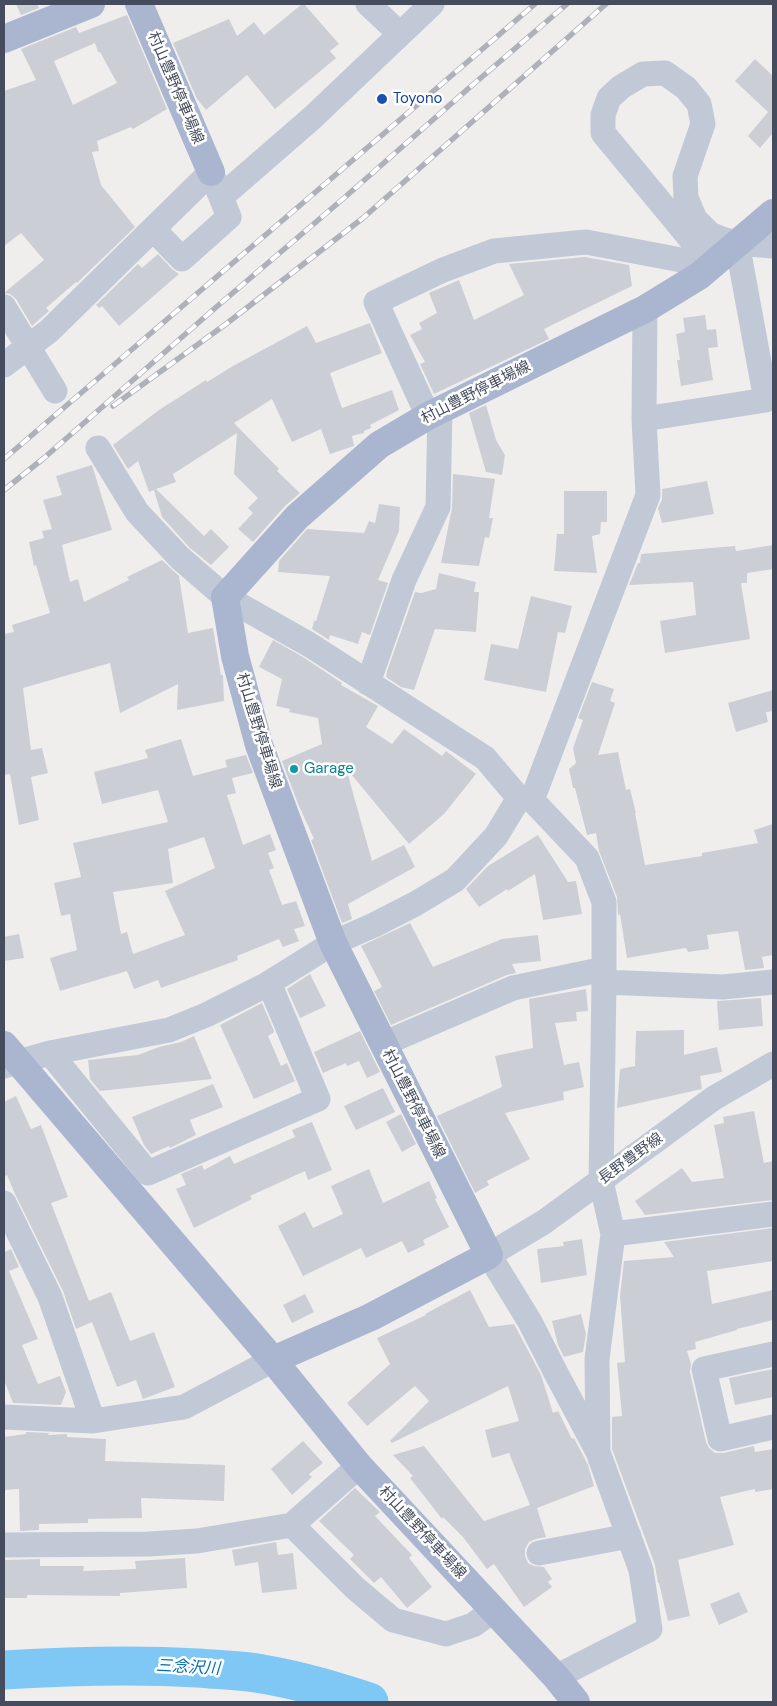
<!DOCTYPE html>
<meta charset="utf-8">
<style>
body{margin:0}
#map{position:relative;width:777px;height:1706px;overflow:hidden;background:#f0eeed;font-family:"DM Sans",sans-serif}
canvas{display:block}
.frame{position:absolute;inset:0;border:5px solid #444c5d;pointer-events:none}
</style>
<div id="map">
<canvas width="777" height="1706"></canvas>
<div class="frame"></div>
</div>
<script>
const g = document.querySelector('canvas').getContext('2d');
g.lineJoin = 'round';
function stroke(path, color, width, dash) { g.strokeStyle = color; g.lineWidth = width; g.lineCap = dash ? 'butt' : 'round'; g.setLineDash(dash || []); g.stroke(path); }
function paint(path, color) { g.fillStyle = color; g.fill(path, 'evenodd'); }
function drawText(font, color, halo, rows, align = 'center') {
  g.font = font + ' "DM Sans","Noto Sans JP",sans-serif'; g.lineWidth = 5; g.setLineDash([]); g.textBaseline = 'middle'; g.strokeStyle = halo; g.fillStyle = color; for (const [text, x, y, turn = 0] of rows) {
    g.save(); g.translate(x, y); g.rotate((+turn || 0) * Math.PI / 180); g.textAlign = isNaN(turn) ? turn : align; if (halo) g.strokeText(text, 0, 0); g.fillText(text, 0, 0); g.restore();
  }
}
stroke(new Path2D(`
 M 4,1670 C 69,1666 133,1664 198,1668 C 219,1670 241,1670 262,1674 C 299,1680 334,1691 369,1702`), '#7fc7f4', 39);
paint(new Path2D(`
 M 16,4 L 37,4 L 39,8 L 21,15 Z
 M 302,4 L 304,4 L 339,44 L 330,51 L 336,58 L 275,109 L 247,75 L 206,110 L 197,99 L 173,43 L 229,19 L 237,36 L 254,22 L 264,35 Z
 M 127,15 L 167,109 L 133,129 L 131,127 L 97,141 L 99,151 L 92,152 L 101,185 L 135,227 L 77,283 L 76,282 L 46,308 L 49,311 L 32,326 L 16,299 L 10,294 L 4,293 L 44,260 L 21,233 L 4,246 L 4,91 L 36,80 L 21,49 L 76,27 L 79,33 ZM 95,43 L 98,52 L 100,52 L 117,83 L 73,105 L 54,61 Z
 M 755,59 L 773,76 L 773,133 L 760,148 L 748,136 L 768,112 L 735,81 Z
 M 158,254 L 172,269 L 179,274 L 119,326 L 102,306 L 99,308 L 96,305 L 138,264 L 142,268 Z
 M 585,257 L 629,265 L 632,286 L 544,329 L 549,339 L 434,394 L 420,364 L 425,362 L 410,335 L 422,329 L 419,323 L 437,313 L 429,293 L 459,280 L 474,320 L 524,295 L 509,264 Z
 M 705,315 L 707,330 L 716,329 L 718,347 L 708,348 L 713,380 L 681,386 L 677,360 L 680,360 L 676,334 L 685,332 L 683,318 Z
 M 370,323 L 382,353 L 330,373 L 342,408 L 392,390 L 399,410 L 370,425 L 371,428 L 364,431 L 364,433 L 352,436 L 354,446 L 330,454 L 321,429 L 292,442 L 272,399 L 234,423 L 279,469 L 277,471 L 300,493 L 285,506 L 253,542 L 238,529 L 253,513 L 248,508 L 258,498 L 234,474 L 237,433 L 173,474 L 176,482 L 156,489 L 204,536 L 211,529 L 229,547 L 211,565 L 190,548 L 162,517 L 154,490 L 149,492 L 138,461 L 128,469 L 113,445 L 159,410 L 206,380 L 207,382 L 233,366 L 307,326 L 316,343 Z
 M 486,405 L 496,440 L 505,455 L 502,475 L 486,472 L 469,413 Z
 M 92,465 L 112,530 L 62,545 L 70,582 L 78,579 L 84,602 L 129,580 L 127,577 L 162,560 L 179,576 L 188,633 L 213,628 L 221,675 L 223,675 L 224,701 L 177,710 L 178,684 L 120,713 L 110,663 L 23,688 L 31,750 L 42,748 L 48,773 L 31,777 L 39,820 L 19,825 L 10,774 L 4,775 L 4,634 L 14,632 L 12,625 L 50,613 L 36,565 L 34,566 L 29,542 L 44,538 L 42,531 L 52,529 L 43,500 L 62,495 L 56,476 Z
 M 453,474 L 495,479 L 489,518 L 493,518 L 489,538 L 485,537 L 479,566 L 441,563 L 452,508 Z
 M 707,481 L 714,514 L 662,523 L 658,508 L 662,500 L 662,489 Z
 M 564,491 L 607,491 L 607,522 L 601,522 L 600,534 L 592,536 L 597,573 L 554,571 L 557,534 L 564,534 Z
 M 379,504 L 400,507 L 399,531 L 378,580 L 388,583 L 370,635 L 362,632 L 358,644 L 330,635 L 329,640 L 312,629 L 314,621 L 316,621 L 330,576 L 278,572 L 279,561 L 307,529 L 364,533 L 369,521 L 375,523 Z
 M 773,545 L 773,569 L 747,573 L 747,583 L 741,583 L 750,639 L 665,653 L 660,621 L 696,615 L 693,582 L 629,585 L 638,563 L 640,563 L 641,554 L 735,546 L 736,551 Z
 M 439,573 L 476,582 L 474,592 L 479,592 L 476,632 L 435,629 L 414,690 L 401,687 L 386,677 L 387,671 L 415,592 L 421,593 L 436,589 Z
 M 531,596 L 572,606 L 565,633 L 558,632 L 546,692 L 484,680 L 491,644 L 518,649 Z
 M 273,640 L 303,657 L 342,683 L 341,685 L 378,706 L 366,727 L 392,744 L 404,729 L 442,756 L 446,751 L 476,774 L 444,814 L 409,844 L 346,768 L 372,861 L 404,845 L 415,867 L 348,904 L 352,919 L 342,923 L 311,840 L 314,839 L 298,804 L 282,761 L 322,744 L 318,718 L 289,712 L 290,709 L 276,706 L 282,679 L 259,667 Z
 M 592,682 L 614,689 L 610,701 L 615,703 L 598,755 L 618,752 L 626,790 L 630,789 L 636,813 L 635,813 L 645,865 L 702,856 L 702,853 L 758,843 L 754,830 L 773,824 L 773,955 L 762,957 L 764,968 L 745,970 L 738,931 L 707,935 L 709,949 L 688,952 L 686,948 L 627,958 L 620,914 L 618,915 L 617,897 L 599,851 L 596,833 L 587,835 L 575,788 L 573,788 L 569,769 L 576,763 L 573,748 L 583,720 L 578,718 Z
 M 773,690 L 773,711 L 766,712 L 768,722 L 736,732 L 728,703 Z
 M 181,739 L 193,776 L 227,767 L 225,760 L 246,755 L 253,773 L 232,778 L 236,793 L 227,795 L 243,845 L 270,834 L 276,850 L 268,853 L 274,868 L 269,870 L 282,905 L 296,901 L 305,926 L 294,929 L 299,941 L 283,947 L 279,939 L 237,956 L 238,960 L 161,988 L 158,980 L 134,989 L 127,971 L 60,991 L 50,958 L 77,950 L 70,914 L 61,916 L 54,883 L 81,877 L 73,843 L 168,822 L 158,790 L 102,804 L 94,772 L 148,758 L 145,750 ZM 204,837 L 215,868 L 165,891 L 185,935 L 133,954 L 127,932 L 121,934 L 113,892 L 173,883 L 168,849 Z
 M 538,835 L 568,882 L 576,881 L 582,914 L 543,920 L 535,874 L 508,891 L 507,889 L 479,907 L 466,889 L 488,866 Z
 M 410,923 L 433,967 L 502,939 L 538,935 L 541,961 L 512,964 L 516,973 L 507,975 L 391,1025 L 374,991 L 382,987 L 361,946 Z
 M 19,934 L 24,958 L 4,961 L 4,937 Z
 M 310,974 L 326,1006 L 300,1018 L 287,989 Z
 M 586,989 L 588,1011 L 576,1012 L 577,1021 L 555,1023 L 564,1065 L 579,1062 L 584,1087 L 563,1092 L 564,1100 L 505,1113 L 530,1159 L 487,1181 L 489,1185 L 475,1193 L 437,1116 L 502,1087 L 495,1056 L 533,1048 L 529,999 Z
 M 761,998 L 763,1026 L 719,1030 L 717,1001 Z
 M 262,1003 L 274,1031 L 273,1033 L 268,1036 L 281,1066 L 287,1063 L 295,1081 L 254,1099 L 220,1025 Z
 M 684,1030 L 684,1055 L 717,1047 L 722,1072 L 700,1076 L 702,1089 L 617,1108 L 620,1069 L 635,1066 L 636,1031 Z
 M 360,1031 L 380,1072 L 367,1078 L 359,1061 L 347,1066 L 346,1063 L 323,1073 L 314,1052 Z
 M 194,1036 L 212,1079 L 100,1091 L 90,1079 L 88,1060 L 138,1055 L 159,1047 L 181,1042 Z
 M 213,1084 L 223,1107 L 190,1120 L 196,1135 L 170,1148 L 169,1146 L 151,1154 L 144,1145 L 132,1117 Z
 M 383,1088 L 395,1112 L 356,1130 L 344,1106 Z
 M 16,1096 L 31,1129 L 41,1125 L 68,1197 L 51,1203 L 89,1301 L 111,1292 L 130,1341 L 154,1332 L 175,1387 L 143,1399 L 136,1380 L 117,1387 L 92,1322 L 76,1329 L 63,1291 L 15,1194 L 7,1175 L 4,1177 L 4,1102 Z
 M 754,1111 L 764,1163 L 773,1161 L 773,1200 L 645,1215 L 635,1201 L 682,1168 L 692,1182 L 724,1178 L 714,1125 L 724,1123 L 723,1117 Z
 M 401,1114 L 416,1144 L 402,1152 L 386,1122 Z
 M 312,1122 L 332,1170 L 308,1180 L 305,1171 L 250,1196 L 252,1199 L 194,1228 L 176,1189 L 186,1185 L 181,1174 L 202,1165 L 204,1170 L 230,1156 L 234,1164 L 295,1137 L 292,1130 Z
 M 369,1169 L 383,1203 L 429,1181 L 437,1198 L 435,1199 L 449,1227 L 423,1240 L 425,1245 L 408,1253 L 402,1241 L 366,1258 L 361,1248 L 303,1276 L 278,1226 L 305,1212 L 313,1228 L 343,1214 L 331,1186 Z
 M 773,1228 L 773,1261 L 707,1271 L 712,1304 L 773,1290 L 773,1320 L 737,1329 L 737,1330 L 695,1342 L 696,1349 L 687,1351 L 691,1364 L 690,1372 L 706,1442 L 709,1448 L 715,1453 L 723,1453 L 754,1446 L 755,1452 L 773,1449 L 773,1489 L 755,1492 L 755,1489 L 720,1497 L 734,1545 L 678,1560 L 690,1616 L 668,1621 L 659,1583 L 658,1583 L 655,1565 L 612,1449 L 612,1417 L 622,1416 L 617,1363 L 625,1362 L 620,1296 L 624,1261 L 674,1257 L 664,1242 Z
 M 582,1239 L 587,1275 L 541,1283 L 537,1249 L 564,1246 L 563,1242 Z
 M 11,1249 L 19,1267 L 9,1271 L 38,1339 L 22,1345 L 38,1384 L 60,1376 L 66,1392 L 61,1405 L 13,1403 L 4,1380 L 4,1252 Z
 M 470,1290 L 489,1327 L 514,1324 L 541,1375 L 553,1413 L 558,1411 L 572,1439 L 574,1438 L 588,1465 L 594,1486 L 537,1508 L 546,1537 L 536,1539 L 529,1542 L 525,1549 L 525,1556 L 528,1563 L 534,1566 L 544,1567 L 552,1579 L 548,1582 L 552,1587 L 524,1607 L 494,1564 L 487,1569 L 463,1537 L 443,1517 L 442,1519 L 410,1478 L 413,1476 L 393,1455 L 424,1446 L 484,1521 L 530,1505 L 509,1453 L 492,1458 L 485,1430 L 519,1421 L 508,1386 L 392,1443 L 390,1441 L 429,1401 L 415,1386 L 367,1426 L 347,1403 L 390,1364 L 377,1338 L 426,1315 L 425,1314 Z
 M 305,1294 L 314,1312 L 292,1323 L 283,1305 Z
 M 581,1314 L 586,1334 L 583,1352 L 564,1357 L 558,1345 L 552,1321 Z
 M 773,1369 L 773,1397 L 735,1405 L 729,1378 Z
 M 26,1432 L 49,1433 L 48,1435 L 67,1434 L 67,1437 L 106,1439 L 105,1461 L 225,1465 L 224,1501 L 141,1498 L 142,1518 L 88,1519 L 88,1523 L 39,1524 L 39,1530 L 20,1531 L 19,1489 L 4,1490 L 4,1437 L 26,1434 Z
 M 303,1441 L 323,1463 L 309,1474 L 312,1477 L 292,1495 L 271,1469 Z
 M 355,1488 L 380,1512 L 375,1516 L 412,1555 L 409,1558 L 432,1587 L 407,1608 L 381,1577 L 374,1583 L 350,1559 L 354,1555 L 319,1521 Z
 M 276,1542 L 278,1555 L 293,1553 L 297,1589 L 262,1593 L 258,1562 L 235,1566 L 232,1550 Z
 M 185,1558 L 187,1588 L 120,1593 L 120,1596 L 27,1595 L 27,1598 L 4,1598 L 4,1560 L 40,1559 L 40,1566 L 84,1566 L 83,1571 L 136,1569 L 135,1561 Z
 M 739,1592 L 748,1612 L 719,1625 L 710,1604 Z`), '#ccced6');
stroke(new Path2D(`
 M 368,4 L 400,34
 M 153,229 L 182,259 L 229,217 L 221,197
 M 713,266 L 603,133 L 603,115 L 609,98 L 621,87 L 643,74 L 665,73 L 686,88 L 699,104 L 703,124 L 685,176 L 686,198 L 695,219 L 710,234 L 722,239 L 737,243 L 773,246
 M 4,307 L 55,391
 M 4,365 L 49,331 L 211,172 L 221,197 L 312,118 L 432,4
 M 428,416 L 376,302 L 443,270 L 494,251 L 586,242 L 713,266
 M 644,419 L 766,400 L 737,243
 M 98,448 L 137,512 L 180,558 L 225,597 L 310,645 L 485,758 L 519,798 L 532,800 L 587,858 L 604,902 L 604,982 L 601,1181 L 613,1234 L 597,1359 L 598,1452
 M 368,683 L 404,580 L 438,507 L 440,410
 M 532,800 L 648,495 L 644,419 L 645,309
 M 604,982 L 723,987 L 773,982
 M 383,1044 L 513,988 L 604,969
 M 50,1053 L 148,1173 L 318,1099 L 269,983
 M 4,1066 L 50,1053 L 169,1030 L 206,1015 L 264,986 L 333,943 L 374,925 L 415,904 L 455,880 L 496,836 L 519,798
 M 4,1203 L 50,1297 L 93,1421
 M 613,1234 L 773,1214
 M 773,1354 L 704,1369 L 720,1439 L 773,1427
 M 4,1417 L 93,1421 L 184,1407 L 273,1360
 M 359,1466 L 292,1525 L 355,1588 L 393,1620 L 446,1634 L 473,1625 L 494,1610
 M 4,1545 L 149,1544 L 197,1541 L 292,1525
 M 539,1553 L 629,1536
 M 556,1677 L 650,1629 L 641,1570 L 598,1452 L 557,1375 L 530,1322 L 489,1255 L 544,1222 L 714,1098 L 773,1064`), '#c2c9d6', 25);
stroke(new Path2D(`
 M 139,4 L 211,172
 M 4,39 L 91,4
 M 4,1045 L 273,1360 L 359,1466 L 556,1677 L 576,1702
 M 273,1360 L 371,1317 L 489,1255 L 333,943 L 259,745 L 235,656 L 225,597 L 297,517 L 379,445 L 428,416 L 645,309 L 699,276 L 773,213`), '#aab6d0', 28);
const rail = new Path2D(`
 M 113,406 L 226,324 L 363,218 L 606,4
 M 4,459 L 535,4
 M 4,490 L 44,458 L 214,309 L 344,198 L 469,88 L 567,4`);
stroke(rail, '#afb1b9', 5.5);
stroke(rail, '#fff', 4, [11]);
for (const [x, y, r, color] of [
 [382,99,6,"#1a4fb4"],
 [294,769,5,"#0f9aa8"]
]) { const dot = new Path2D(); dot.arc(x, y, r, 0, 2 * Math.PI); g.fillStyle = color; g.fill(dot); stroke(dot, '#fff', 2); }
drawText('15px', '#444c5d', '#fff', [
 ["村山豊野停車場線",175,88,67],
 ["村山豊野停車場線",476,393,-27],
 ["村山豊野停車場線",258,731,73],
 ["村山豊野停車場線",413,1104,63],
 ["長野豊野線",631,1159,-36],
 ["村山豊野停車場線",422,1533,47]
]);
drawText('15px', '#164399', '#fff', [
 ["Toyono",393,99]
], 'left');
drawText('15px', '#0d838f', '#fff', [
 ["Garage",304,769]
], 'left');
drawText('italic 16px', '#006eb3', '#fff', [
 ["三念沢川",188,1668,3]
]);
</script>
